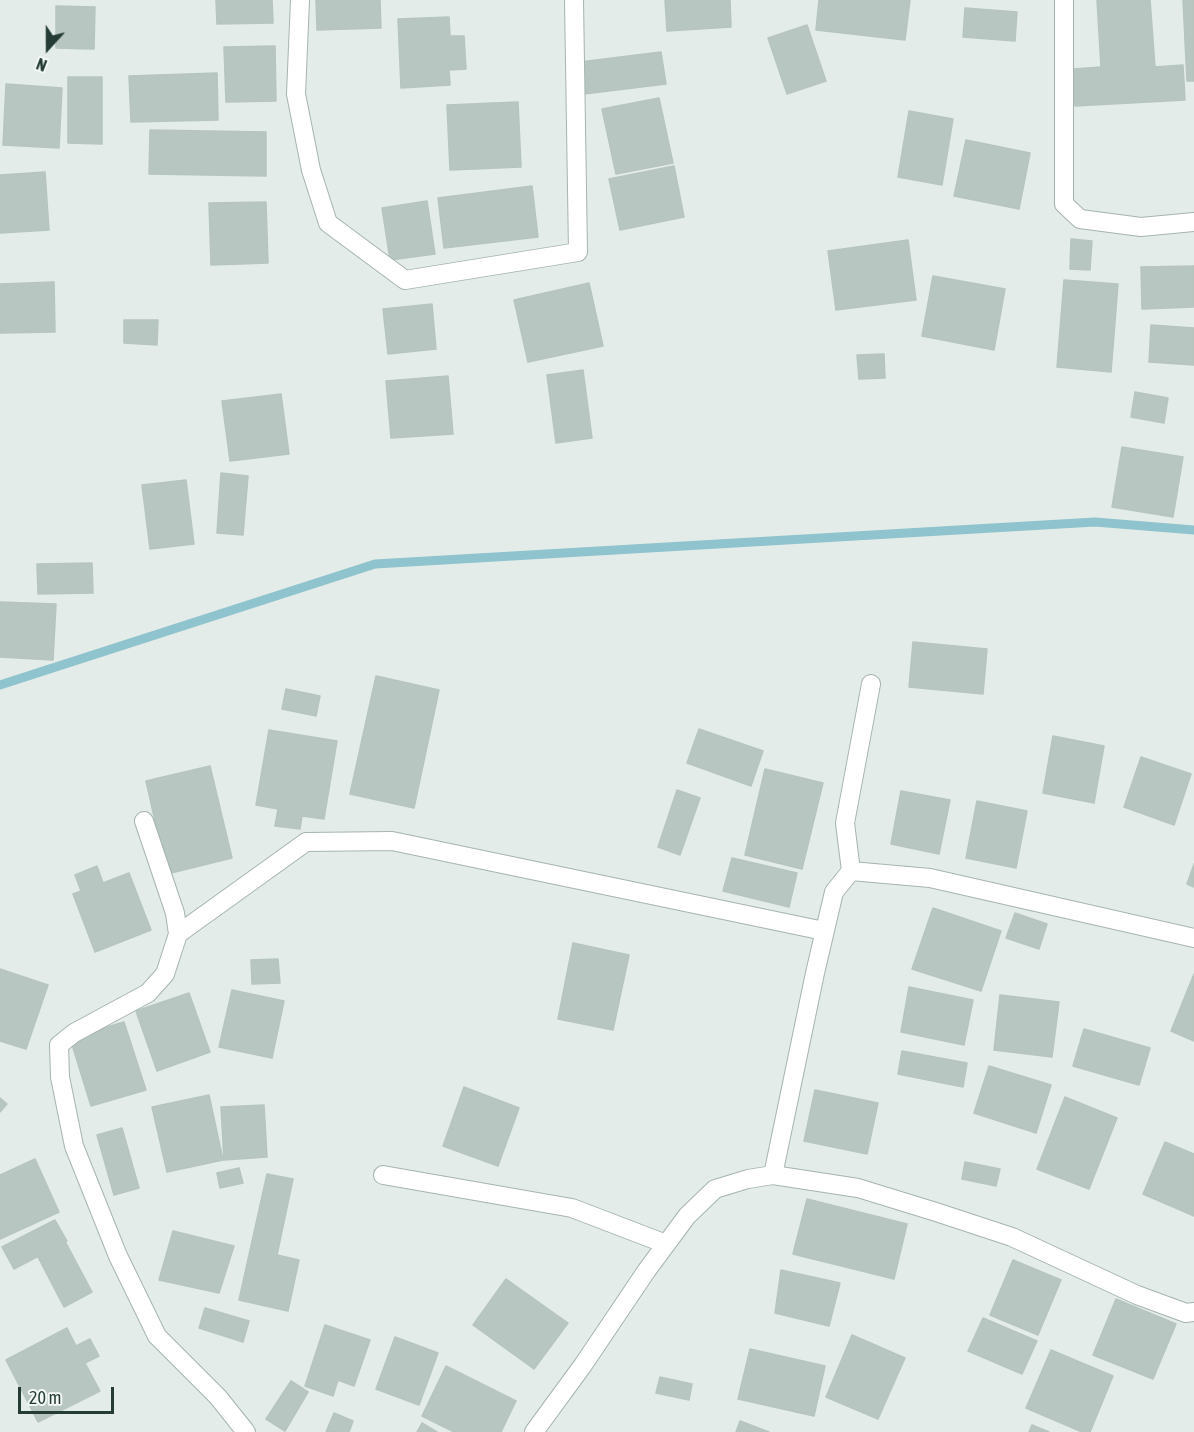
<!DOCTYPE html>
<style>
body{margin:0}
#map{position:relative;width:1194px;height:1432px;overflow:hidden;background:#e3ece8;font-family:"Asap Condensed",sans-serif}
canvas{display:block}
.north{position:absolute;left:18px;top:18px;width:60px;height:60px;-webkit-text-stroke:4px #f3f8f6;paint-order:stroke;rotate:201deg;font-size:16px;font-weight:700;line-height:24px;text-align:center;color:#243c35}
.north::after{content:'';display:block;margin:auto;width:21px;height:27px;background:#243c35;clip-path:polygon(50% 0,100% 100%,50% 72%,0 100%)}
.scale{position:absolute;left:18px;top:1387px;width:96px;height:27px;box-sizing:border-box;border:3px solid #243c35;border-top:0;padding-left:8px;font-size:18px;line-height:21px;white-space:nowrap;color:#243c35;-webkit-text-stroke:4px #f3f8f6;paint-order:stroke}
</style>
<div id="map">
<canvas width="1194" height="1432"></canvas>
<div class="north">N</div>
<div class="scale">20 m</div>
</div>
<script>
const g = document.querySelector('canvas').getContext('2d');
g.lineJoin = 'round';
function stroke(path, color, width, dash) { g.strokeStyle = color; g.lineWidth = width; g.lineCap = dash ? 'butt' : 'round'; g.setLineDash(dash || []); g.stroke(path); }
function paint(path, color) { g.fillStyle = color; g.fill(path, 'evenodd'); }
stroke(new Path2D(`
 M 0,685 L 375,564 L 1095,522 L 1194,530`), '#8fc3cd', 9);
const building = new Path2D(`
 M 216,0 L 272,0 L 273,23 L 217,24 Z
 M 316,0 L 380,0 L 381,28 L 317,30 Z
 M 665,0 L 730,0 L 731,27 L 667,31 Z
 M 819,0 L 910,0 L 905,40 L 816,30 Z
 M 1097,0 L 1150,0 L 1155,67 L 1183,65 L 1185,100 L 1075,106 L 1073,69 L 1101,67 Z
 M 1183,0 L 1194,0 L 1194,81 L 1187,81 Z
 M 56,6 L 95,7 L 94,49 L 56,48 Z
 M 965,8 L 1017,12 L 1015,41 L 963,37 Z
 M 449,17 L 450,36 L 464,36 L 466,69 L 449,70 L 450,85 L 401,88 L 398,19 Z
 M 807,25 L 826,81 L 787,94 L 768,38 Z
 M 275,46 L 276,101 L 226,102 L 224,47 Z
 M 661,52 L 666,84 L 584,94 L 580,62 Z
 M 217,73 L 218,120 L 131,122 L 129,76 Z
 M 68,77 L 102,77 L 102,144 L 68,143 Z
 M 6,84 L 62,88 L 59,148 L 3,145 Z
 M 659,98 L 673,163 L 616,174 L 602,109 Z
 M 518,102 L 521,167 L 450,170 L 447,105 Z
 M 909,111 L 953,119 L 942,185 L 898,177 Z
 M 150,130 L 266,132 L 266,176 L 149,174 Z
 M 966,140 L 1030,153 L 1019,209 L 954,196 Z
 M 674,166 L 684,217 L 620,230 L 609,179 Z
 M 45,172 L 49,230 L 0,233 L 0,175 Z
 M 532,186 L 538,237 L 444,248 L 438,198 Z
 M 427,201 L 435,254 L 390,260 L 382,208 Z
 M 266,202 L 268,263 L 211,265 L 209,203 Z
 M 1071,239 L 1092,241 L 1090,270 L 1070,269 Z
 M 908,240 L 916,300 L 836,310 L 828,251 Z
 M 1194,266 L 1194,307 L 1142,309 L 1141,267 Z
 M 933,276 L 1005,289 L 994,350 L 922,336 Z
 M 1064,280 L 1118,284 L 1111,372 L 1057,367 Z
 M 54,282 L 55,332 L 0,333 L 0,284 Z
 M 589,283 L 603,346 L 528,362 L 514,300 Z
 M 432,304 L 436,349 L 388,354 L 383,309 Z
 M 124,320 L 158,320 L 157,345 L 124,343 Z
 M 1151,325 L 1194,328 L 1194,365 L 1149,362 Z
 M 884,354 L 885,378 L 859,379 L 857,355 Z
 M 583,370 L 592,438 L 556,443 L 547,375 Z
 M 448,376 L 453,434 L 391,438 L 386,381 Z
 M 1135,392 L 1168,398 L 1164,423 L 1131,417 Z
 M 281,394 L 289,454 L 230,461 L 222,401 Z
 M 1122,447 L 1183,457 L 1173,517 L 1112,507 Z
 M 221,473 L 248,476 L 243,535 L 217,533 Z
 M 186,480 L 194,544 L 150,549 L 142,485 Z
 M 92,563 L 93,593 L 38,594 L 37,564 Z
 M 0,602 L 56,604 L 53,660 L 0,657 Z
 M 913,642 L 987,649 L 983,694 L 909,687 Z
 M 376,676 L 439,690 L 414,808 L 350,794 Z
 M 286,689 L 320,696 L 316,716 L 282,709 Z
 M 699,729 L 763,751 L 751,786 L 687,763 Z
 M 269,730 L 337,741 L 324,819 L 302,816 L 300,829 L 275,826 L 278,809 L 256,805 Z
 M 1053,736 L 1104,746 L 1094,803 L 1043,793 Z
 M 1141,757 L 1191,774 L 1174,825 L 1124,807 Z
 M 210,766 L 232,858 L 167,874 L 146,781 Z
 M 765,769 L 823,783 L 802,869 L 745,855 Z
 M 677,790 L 700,798 L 680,855 L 658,847 Z
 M 901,791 L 950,800 L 939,854 L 891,844 Z
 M 977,801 L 1027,811 L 1016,868 L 966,858 Z
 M 732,858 L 797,873 L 789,907 L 723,891 Z
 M 1194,864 L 1194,887 L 1187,884 Z
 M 97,866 L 103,883 L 129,873 L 151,930 L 95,952 L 73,894 L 81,891 L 75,875 Z
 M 933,908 L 1001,931 L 981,991 L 912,969 Z
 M 1015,913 L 1047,924 L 1039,949 L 1006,938 Z
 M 573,943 L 629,955 L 613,1030 L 558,1019 Z
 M 278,959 L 280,983 L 252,984 L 251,960 Z
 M 0,969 L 48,985 L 26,1049 L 0,1041 Z
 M 1194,974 L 1194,1041 L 1171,1031 Z
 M 909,987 L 973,1000 L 964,1045 L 901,1032 Z
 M 232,990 L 284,1001 L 272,1058 L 219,1047 Z
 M 189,993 L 210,1052 L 157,1071 L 136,1011 Z
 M 1000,995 L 1059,1002 L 1052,1057 L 994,1050 Z
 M 124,1022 L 146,1090 L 91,1106 L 70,1038 Z
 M 1084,1029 L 1150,1048 L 1139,1085 L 1073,1066 Z
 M 902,1051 L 967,1063 L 963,1087 L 898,1074 Z
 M 989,1066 L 1051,1085 L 1036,1133 L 974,1113 Z
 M 464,1087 L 519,1108 L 498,1166 L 443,1146 Z
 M 815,1090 L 878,1103 L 867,1154 L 804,1141 Z
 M 209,1095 L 223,1160 L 167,1172 L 152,1107 Z
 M 1065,1097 L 1117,1118 L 1089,1189 L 1037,1169 Z
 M 0,1098 L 7,1104 L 0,1112 Z
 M 264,1105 L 267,1157 L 224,1160 L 221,1107 Z
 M 122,1128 L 139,1188 L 114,1195 L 97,1135 Z
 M 1165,1142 L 1194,1154 L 1194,1216 L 1143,1194 Z
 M 35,1159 L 59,1212 L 0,1239 L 0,1175 Z
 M 965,1162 L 1000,1169 L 996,1186 L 962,1179 Z
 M 239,1168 L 243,1183 L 220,1188 L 217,1173 Z
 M 267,1174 L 293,1179 L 277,1255 L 299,1260 L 288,1311 L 239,1300 Z
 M 807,1199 L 907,1224 L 894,1279 L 793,1254 Z
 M 55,1220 L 67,1241 L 14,1269 L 2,1247 Z
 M 173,1231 L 234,1246 L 219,1293 L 159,1280 Z
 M 66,1243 L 92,1292 L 64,1307 L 38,1257 Z
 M 1013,1260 L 1061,1280 L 1038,1335 L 990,1315 Z
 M 781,1270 L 840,1283 L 829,1326 L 775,1313 Z
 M 506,1279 L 568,1323 L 534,1369 L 473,1325 Z
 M 1116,1299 L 1176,1324 L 1153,1379 L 1093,1355 Z
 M 205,1308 L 249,1321 L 243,1342 L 199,1328 Z
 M 983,1318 L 1037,1341 L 1022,1374 L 968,1351 Z
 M 325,1325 L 370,1340 L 354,1386 L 338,1380 L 333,1396 L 305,1386 Z
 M 67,1328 L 76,1346 L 90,1339 L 99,1356 L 85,1363 L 100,1391 L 38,1422 L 6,1360 Z
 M 852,1335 L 905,1358 L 878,1419 L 826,1397 Z
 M 395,1337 L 438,1353 L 419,1405 L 376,1389 Z
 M 750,1349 L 825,1366 L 814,1416 L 738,1399 Z
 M 1051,1350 L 1113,1376 L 1090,1432 L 1082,1432 L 1026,1408 Z
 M 446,1366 L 516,1401 L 501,1432 L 454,1432 L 422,1416 Z
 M 660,1377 L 692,1384 L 689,1400 L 656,1393 Z
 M 291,1381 L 308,1392 L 285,1431 L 266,1419 Z
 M 334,1413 L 353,1421 L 349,1432 L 326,1432 Z
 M 740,1421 L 769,1432 L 736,1432 Z
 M 422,1423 L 437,1432 L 417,1432 Z
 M 1032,1425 L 1049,1432 L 1029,1432 Z`);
paint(building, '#b8c6c1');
stroke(building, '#b6c5be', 1.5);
const street = new Path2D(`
 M 300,0 L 296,94 L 311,170 L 328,223 L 405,280 L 578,252 L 574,0
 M 1064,0 L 1064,204 L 1080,219 L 1141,227 L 1194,222
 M 144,821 L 175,913 L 178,934 L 165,974 L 148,993 L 74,1033 L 59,1045 L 60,1077 L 74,1146 L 118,1256 L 157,1336 L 218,1397 L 246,1432
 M 851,871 L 845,823 L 871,684
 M 178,934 L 306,842 L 392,841 L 824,931
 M 383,1175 L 572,1208 L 666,1244
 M 773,1175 L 815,973 L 834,892 L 851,871 L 930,878 L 1194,938
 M 534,1432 L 583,1365 L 647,1270 L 687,1216 L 715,1189 L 748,1179 L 773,1175 L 858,1188 L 936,1212 L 1012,1237 L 1137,1295 L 1186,1313 L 1194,1312`);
stroke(street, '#a6b4af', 20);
stroke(street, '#fff', 18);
</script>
